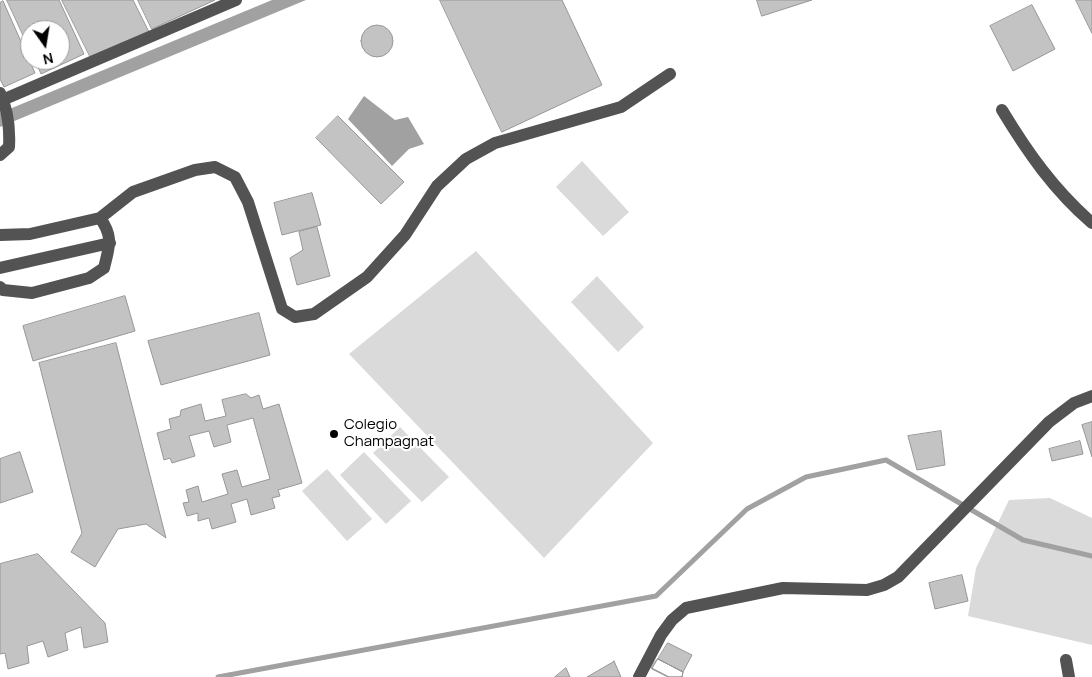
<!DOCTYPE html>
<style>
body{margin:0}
#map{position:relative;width:1092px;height:677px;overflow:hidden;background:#fff;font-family:Manrope,sans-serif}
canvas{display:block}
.north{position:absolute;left:20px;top:20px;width:50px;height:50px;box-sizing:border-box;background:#fff;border:1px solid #999;border-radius:50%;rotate:167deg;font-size:14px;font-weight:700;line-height:20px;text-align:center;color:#000}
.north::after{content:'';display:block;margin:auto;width:18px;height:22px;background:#000;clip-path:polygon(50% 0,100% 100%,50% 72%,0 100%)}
</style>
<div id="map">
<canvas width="1092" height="677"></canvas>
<div class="north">N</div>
</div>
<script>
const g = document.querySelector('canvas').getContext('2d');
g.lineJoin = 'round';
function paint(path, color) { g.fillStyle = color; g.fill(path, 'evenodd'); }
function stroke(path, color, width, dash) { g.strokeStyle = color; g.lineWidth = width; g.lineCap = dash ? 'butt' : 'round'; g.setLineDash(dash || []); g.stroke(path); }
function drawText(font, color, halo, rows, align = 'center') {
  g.font = font + ' Manrope,sans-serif'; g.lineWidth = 4.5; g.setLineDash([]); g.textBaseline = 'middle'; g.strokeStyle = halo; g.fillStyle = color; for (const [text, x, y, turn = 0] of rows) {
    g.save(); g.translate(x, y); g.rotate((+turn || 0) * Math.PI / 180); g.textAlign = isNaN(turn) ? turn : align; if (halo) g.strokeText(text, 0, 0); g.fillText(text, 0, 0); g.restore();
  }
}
paint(new Path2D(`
 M 582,161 L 629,212 L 603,236 L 556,187 Z
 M 476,251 L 653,443 L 544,558 L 349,354 Z
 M 597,276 L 644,327 L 618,352 L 571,302 Z
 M 400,427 L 449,477 L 422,502 L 373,453 Z
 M 364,452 L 411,501 L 386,524 L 340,475 Z
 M 327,469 L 372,519 L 347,541 L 302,491 Z
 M 1050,498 L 1092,518 L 1092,645 L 968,616 L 976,568 L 1009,500 Z`), '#dadada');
paint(new Path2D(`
 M 272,0 L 306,0 L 0,127 L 0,113 Z
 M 364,96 L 395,120 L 408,117 L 424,144 L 409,149 L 392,166 L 348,119 Z`), '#a1a1a1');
stroke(new Path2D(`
 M 218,677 L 656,596 L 747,509 L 806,477 L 886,460 L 1023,540 L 1092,556`), '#a1a1a1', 5);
const building = new Path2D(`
 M 7,0 L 59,0 L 84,54 L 41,74 L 35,60 L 60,60 L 60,30 L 30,30 L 30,50 Z
 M 62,0 L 133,0 L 149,32 L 92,60 Z
 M 138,0 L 215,0 L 152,29 Z
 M 440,0 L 562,0 L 602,85 L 502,132 Z
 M 757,0 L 812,0 L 762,16 Z
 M 1076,0 L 1092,0 L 1092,33 Z
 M 3,1 L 35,73 L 4,87 L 0,79 L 0,3 Z
 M 1032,5 L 1055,49 L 1013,71 L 990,26 Z
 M361 41a16 16 0 1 1 32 0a16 16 0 1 1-32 0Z
 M 338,116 L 404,182 L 381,204 L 316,138 Z
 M 312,193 L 321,225 L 282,235 L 274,203 Z
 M 317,227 L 330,276 L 297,285 L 290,258 L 303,250 L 299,232 Z
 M 125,296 L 135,331 L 33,361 L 23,326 Z
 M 259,313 L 270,355 L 161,385 L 148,341 Z
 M 116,343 L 166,538 L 146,524 L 118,529 L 95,567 L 71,552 L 82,533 L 39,363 Z
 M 246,394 L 251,398 L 259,395 L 263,409 L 279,404 L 302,483 L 278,490 L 280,496 L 272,498 L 275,508 L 251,515 L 247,499 L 231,504 L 236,522 L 212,529 L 209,518 L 198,521 L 198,513 L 187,516 L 183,503 L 189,502 L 186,490 L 198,486 L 202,502 L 228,494 L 222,474 L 237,470 L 242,487 L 270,479 L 253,418 L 227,425 L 231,442 L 214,447 L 209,431 L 189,436 L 195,456 L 172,463 L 170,458 L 164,460 L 157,433 L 171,429 L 169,419 L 180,416 L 181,410 L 201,404 L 205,421 L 226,416 L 222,400 Z
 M 1092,422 L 1092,457 L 1082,425 Z
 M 941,431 L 945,465 L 917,470 L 908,436 Z
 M 1080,441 L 1083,454 L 1052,461 L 1049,449 Z
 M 20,452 L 33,492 L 0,503 L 0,459 Z
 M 38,554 L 105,623 L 108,642 L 84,648 L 81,627 L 65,633 L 68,650 L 48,657 L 43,641 L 27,646 L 29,663 L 8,669 L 5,653 L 0,654 L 0,564 Z
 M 962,575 L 968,601 L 935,609 L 929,583 Z
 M 668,643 L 692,655 L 683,672 L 658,659 Z
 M 658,659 L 683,672 L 682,677 L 668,677 L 652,669 Z
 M 658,659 L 683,672 L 682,677 L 669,677 L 650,667 Z
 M 614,661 L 621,677 L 587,677 L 613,662 Z
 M 566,668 L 570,677 L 555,677 Z`);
paint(building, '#c3c3c3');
stroke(building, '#979797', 1);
stroke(new Path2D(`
 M 0,93 C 8,110 10,128 9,147 L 0,155
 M 0,101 L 236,0
 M 1002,110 C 1028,153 1054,190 1092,223
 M 0,235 L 30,234 L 100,218 L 133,192 L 195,170 L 215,167 L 235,177 L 248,202 L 282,309 L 295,317 L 314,314 L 367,277 L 405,235 L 437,186 L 466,159 L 495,143 L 621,107 L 670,74
 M 0,268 L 110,243
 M 0,287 L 3,290 L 32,293 L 89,278 L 104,268 C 109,247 114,237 100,218
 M 1066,660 L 1069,677
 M 639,677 L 661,635 L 672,620 L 686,608 L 783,588 L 867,590 L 884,585 L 898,577 L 1049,422 L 1074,403 L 1092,396`), '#535353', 12);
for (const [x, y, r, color] of [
 [334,434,5,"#000"]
]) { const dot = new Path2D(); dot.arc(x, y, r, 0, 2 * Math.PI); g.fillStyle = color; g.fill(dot); stroke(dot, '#fff', 2); }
drawText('15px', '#000', '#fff', [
 ["Colegio",344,425],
 ["Champagnat",344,442]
], 'left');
</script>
